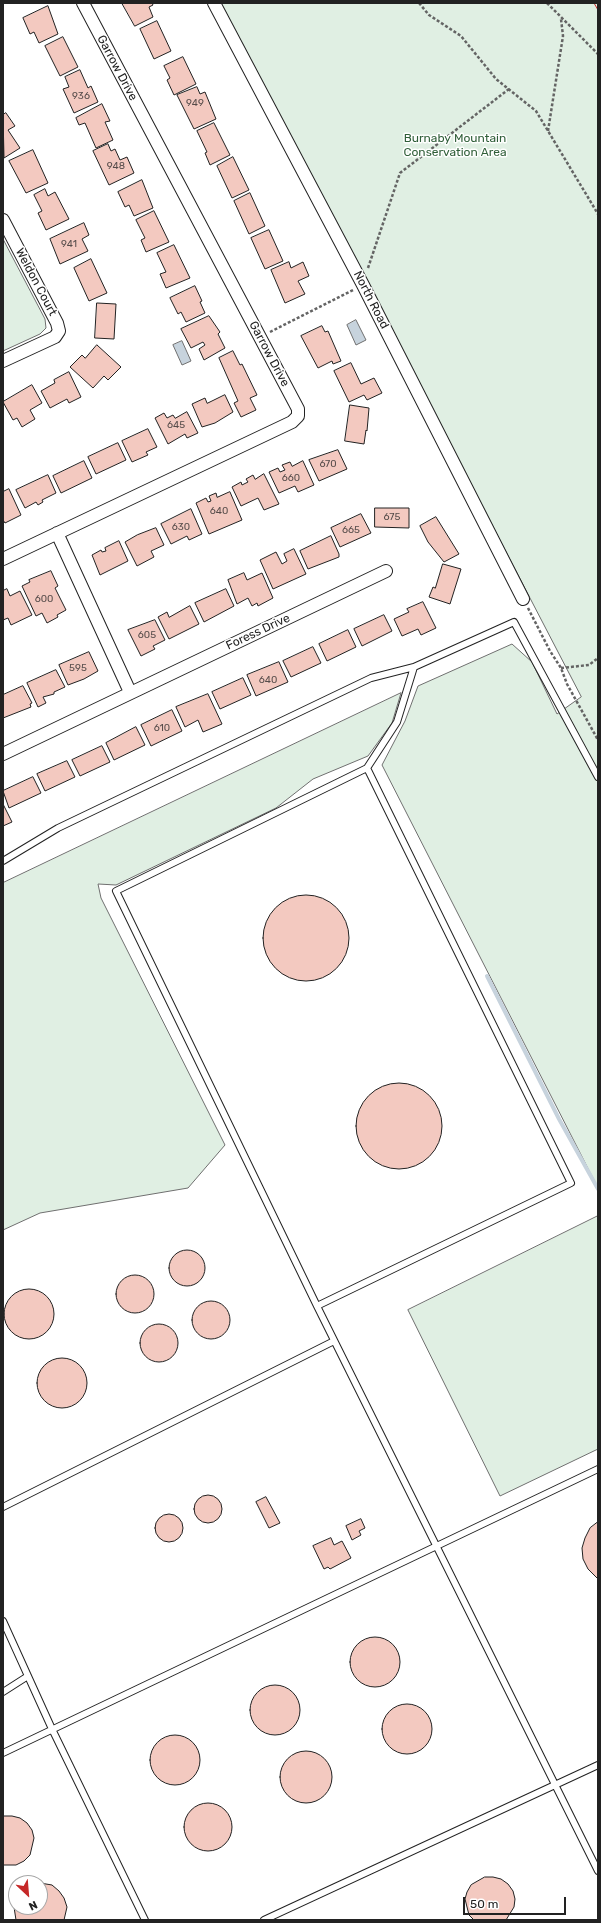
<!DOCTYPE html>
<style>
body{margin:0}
#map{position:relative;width:601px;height:1923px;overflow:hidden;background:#fff;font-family:Rubik,sans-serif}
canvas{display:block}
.frame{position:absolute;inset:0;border:4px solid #222;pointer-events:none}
.north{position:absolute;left:8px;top:1875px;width:40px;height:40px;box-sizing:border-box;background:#fff;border:1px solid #a7a7a7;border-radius:50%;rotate:154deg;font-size:11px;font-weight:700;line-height:16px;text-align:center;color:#222}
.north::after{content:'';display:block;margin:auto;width:14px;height:18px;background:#c62828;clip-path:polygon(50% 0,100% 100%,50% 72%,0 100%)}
.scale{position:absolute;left:463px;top:1897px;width:103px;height:18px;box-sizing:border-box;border:2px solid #222;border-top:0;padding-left:5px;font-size:12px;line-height:14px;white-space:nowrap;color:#222;-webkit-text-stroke:3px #fff;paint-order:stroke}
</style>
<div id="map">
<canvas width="601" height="1923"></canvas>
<div class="frame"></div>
<div class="north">N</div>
<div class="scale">50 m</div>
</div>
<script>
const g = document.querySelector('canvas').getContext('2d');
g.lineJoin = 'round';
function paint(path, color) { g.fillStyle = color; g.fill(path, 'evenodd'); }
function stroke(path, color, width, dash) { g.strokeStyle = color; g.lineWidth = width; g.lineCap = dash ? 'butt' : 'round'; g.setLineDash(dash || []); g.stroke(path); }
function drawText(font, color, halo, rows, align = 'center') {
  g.font = font + ' Rubik,sans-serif'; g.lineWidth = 3; g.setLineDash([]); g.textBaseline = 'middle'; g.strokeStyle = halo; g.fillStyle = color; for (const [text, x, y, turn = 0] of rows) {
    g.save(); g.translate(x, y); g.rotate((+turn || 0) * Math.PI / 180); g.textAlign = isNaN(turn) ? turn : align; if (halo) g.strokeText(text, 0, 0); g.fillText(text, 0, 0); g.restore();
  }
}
const green = new Path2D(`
 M 221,3 L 598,3 L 598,1188 L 382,765 L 405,721 L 418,686 L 512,644 L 532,662 L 557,714 L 581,697 Z
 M 3,239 L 45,319 L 46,328 L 40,334 L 3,351 Z
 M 401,693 L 392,723 L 368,756 L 313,779 L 276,808 L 116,885 L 98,884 L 101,898 L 225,1145 L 188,1188 L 40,1213 L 3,1230 L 3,883 Z
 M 598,1216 L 598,1449 L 500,1496 L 408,1310 Z`);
paint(green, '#e0efe3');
stroke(green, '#6f6f6f', 1);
const water = new Path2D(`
 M 356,320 L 366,340 L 356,345 L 347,325 Z
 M 182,341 L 191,361 L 182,365 L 173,345 Z`);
paint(water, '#c7d3dd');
stroke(water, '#6f6f6f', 1);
stroke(new Path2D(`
 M 487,976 L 559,1119 L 598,1189`), '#c7d3dd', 4);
const building = new Path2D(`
 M 122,3 L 152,3 L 153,5 L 149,7 L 153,17 L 135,26 Z
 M 48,6 L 58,34 L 39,43 L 34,32 L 30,34 L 23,18 Z
 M 157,21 L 171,51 L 154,59 L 140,29 Z
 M 63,37 L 78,67 L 60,76 L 45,46 Z
 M 183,57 L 196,84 L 174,95 L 167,80 L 170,78 L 164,66 Z
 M 80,70 L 88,88 L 91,86 L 98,102 L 74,113 L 63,89 L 69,87 L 65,77 Z
 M 197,87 L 200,94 L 205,92 L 216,119 L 194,129 L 177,95 Z
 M 102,104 L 110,121 L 105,122 L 113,140 L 96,148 L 85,123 L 79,125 L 76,118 Z
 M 6,113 L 15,126 L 8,130 L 20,148 L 4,158 L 3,115 Z
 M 214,123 L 230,155 L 210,165 L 205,153 L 207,152 L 197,131 Z
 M 108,144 L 111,151 L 115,149 L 120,160 L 127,157 L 134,173 L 109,185 L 93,151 Z
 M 33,150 L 48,183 L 26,193 L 9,161 Z
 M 233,157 L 249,190 L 232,198 L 217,166 Z
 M 142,180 L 153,208 L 134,216 L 129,205 L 125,207 L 118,192 Z
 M 45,189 L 48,196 L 55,192 L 69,219 L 46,230 L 38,213 L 42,211 L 34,195 Z
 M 250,193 L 265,226 L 249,234 L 234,201 Z
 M 154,211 L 169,242 L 146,252 L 141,240 L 145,238 L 136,220 Z
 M 84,223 L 89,235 L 82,239 L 88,251 L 60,264 L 50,239 Z
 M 269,230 L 283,261 L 265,269 L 251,238 Z
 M 174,245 L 190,278 L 166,288 L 160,274 L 166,272 L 157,253 Z
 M 91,259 L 107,293 L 89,301 L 74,268 Z
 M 289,262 L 291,268 L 303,262 L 309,276 L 298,281 L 305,294 L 285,303 L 271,270 Z
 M 195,286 L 202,301 L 200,302 L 205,313 L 186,322 L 181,312 L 178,314 L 170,298 Z
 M 97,303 L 116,304 L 114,339 L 95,338 Z
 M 209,316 L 220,332 L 218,334 L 225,348 L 204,360 L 199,349 L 205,345 L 203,342 L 191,348 L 181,329 Z
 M 322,326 L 325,332 L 328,331 L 341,361 L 333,364 L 332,361 L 318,368 L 301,336 Z
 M 97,345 L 121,367 L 108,380 L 104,376 L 93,388 L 70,367 L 82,355 L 85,358 Z
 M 233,351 L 240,365 L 242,364 L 257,395 L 250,398 L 256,410 L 241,417 L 234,403 L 238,401 L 219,358 Z
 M 351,363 L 361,384 L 374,378 L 382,393 L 367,400 L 364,395 L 349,402 L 334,371 Z
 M 69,372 L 81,397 L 69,403 L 67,399 L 50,408 L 41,391 L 55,383 L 54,380 Z
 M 32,385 L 42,403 L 30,410 L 35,419 L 22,427 L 17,418 L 13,420 L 3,402 Z
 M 225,395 L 233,412 L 215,423 L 202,427 L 192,404 L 205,398 L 207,403 Z
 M 350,405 L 369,408 L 367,431 L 366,430 L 364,444 L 345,441 Z
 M 187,412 L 198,433 L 187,438 L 185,434 L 168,444 L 155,418 L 164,413 L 167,418 L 173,415 L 175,418 Z
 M 148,429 L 157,447 L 146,452 L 148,455 L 132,462 L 122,441 Z
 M 118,443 L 126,460 L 96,474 L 88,457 Z
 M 338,450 L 347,469 L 319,481 L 309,460 Z
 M 84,461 L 92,478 L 61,493 L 53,476 Z
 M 303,461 L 314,485 L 298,492 L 295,486 L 279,493 L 269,472 L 278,468 L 280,472 L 285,470 L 282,465 L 290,462 L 292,466 Z
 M 264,474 L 279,504 L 264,510 L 258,498 L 241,506 L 232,487 L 241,482 L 242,485 L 248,482 L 246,479 L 253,475 L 255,479 Z
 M 48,475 L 56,493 L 42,500 L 43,502 L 38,505 L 36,502 L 25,508 L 16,490 Z
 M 9,489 L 21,515 L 5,523 L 3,520 L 3,492 Z
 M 230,492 L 242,520 L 209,534 L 196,503 L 206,498 L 208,502 L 211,501 L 209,496 L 216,493 L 217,497 Z
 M 375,508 L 409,508 L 409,528 L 375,527 Z
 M 191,509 L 202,534 L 189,540 L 187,536 L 171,544 L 161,524 Z
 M 361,514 L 371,533 L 340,547 L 331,528 Z
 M 436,517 L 459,554 L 444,562 L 428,542 L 420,526 Z
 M 156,528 L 164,545 L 151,551 L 154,557 L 137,566 L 125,542 L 137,535 Z
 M 331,536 L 339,554 L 339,557 L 308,569 L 300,551 Z
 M 119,541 L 128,561 L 100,575 L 92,555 L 101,550 L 102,552 L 106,551 L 105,548 Z
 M 294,549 L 306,574 L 273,589 L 260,560 L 276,552 L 282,564 L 287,561 L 284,554 Z
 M 443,564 L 461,569 L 450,604 L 429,597 L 433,587 L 435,588 Z
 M 51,571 L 58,586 L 55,588 L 66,610 L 57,615 L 58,617 L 47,623 L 42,613 L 36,616 L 22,586 L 30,582 L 29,580 Z
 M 244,573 L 247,580 L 262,573 L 273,598 L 258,606 L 257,603 L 252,606 L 248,598 L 237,604 L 228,580 Z
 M 7,589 L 10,596 L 20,591 L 32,615 L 11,625 L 8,618 L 3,620 L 3,591 Z
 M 226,589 L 234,606 L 204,622 L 195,603 Z
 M 423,602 L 436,628 L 421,635 L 418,629 L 402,636 L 394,619 L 409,612 L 407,609 Z
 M 190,606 L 199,624 L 169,639 L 158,617 L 167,612 L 169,617 Z
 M 384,615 L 392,631 L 362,646 L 354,629 Z
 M 155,620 L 165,640 L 153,646 L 155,649 L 141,656 L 128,630 Z
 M 348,630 L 356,647 L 327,661 L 319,644 Z
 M 313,647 L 321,663 L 291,677 L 283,661 Z
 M 89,652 L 98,671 L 84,679 L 68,685 L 59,665 Z
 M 279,662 L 288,682 L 256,696 L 247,675 Z
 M 56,670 L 65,687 L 54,692 L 54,694 L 43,697 L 46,703 L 38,707 L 27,683 Z
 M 243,678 L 251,695 L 220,709 L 212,692 Z
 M 23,686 L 32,703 L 30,704 L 31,707 L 3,718 L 3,695 Z
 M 208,694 L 222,724 L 203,732 L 198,720 L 185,727 L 176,707 Z
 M 172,710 L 182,731 L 151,746 L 141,725 Z
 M 136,727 L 145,745 L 114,760 L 106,743 Z
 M 102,746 L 110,762 L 80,776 L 72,760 Z
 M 67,761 L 75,777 L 45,791 L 37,774 Z
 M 33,777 L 41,793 L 9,808 L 3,791 Z
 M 3,804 L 12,822 L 3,826 Z
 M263 938a43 43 0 1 1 86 0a43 43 0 1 1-86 0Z
 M356 1126a43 43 0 1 1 86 0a43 43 0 1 1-86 0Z
 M169 1268a18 18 0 1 1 36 0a18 18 0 1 1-36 0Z
 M116 1294a19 19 0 1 1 38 0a19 19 0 1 1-38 0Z
 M4 1314a25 25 0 1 1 50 0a25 25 0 1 1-50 0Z
 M192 1320a19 19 0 1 1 38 0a19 19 0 1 1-38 0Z
 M140 1343a19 19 0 1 1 38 0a19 19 0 1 1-38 0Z
 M37 1383a25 25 0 1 1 50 0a25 25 0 1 1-50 0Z
 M194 1509a14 14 0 1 1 28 0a14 14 0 1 1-28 0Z
 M 266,1497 L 280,1523 L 269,1528 L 256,1502 Z
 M155 1528a14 14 0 1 1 28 0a14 14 0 1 1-28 0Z
 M 361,1519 L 365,1528 L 359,1531 L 361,1535 L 352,1540 L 346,1526 Z
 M 598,1522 L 598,1579 L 588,1569 L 583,1559 L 582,1548 L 585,1538 L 590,1528 Z
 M 331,1538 L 334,1545 L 342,1541 L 351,1558 L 330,1569 L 328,1567 L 324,1569 L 313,1546 Z
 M350 1662a25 25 0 1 1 50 0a25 25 0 1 1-50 0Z
 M250 1710a25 25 0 1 1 50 0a25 25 0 1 1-50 0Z
 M382 1729a25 25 0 1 1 50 0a25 25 0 1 1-50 0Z
 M150 1760a25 25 0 1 1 50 0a25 25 0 1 1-50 0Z
 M280 1777a26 26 0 1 1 52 0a26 26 0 1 1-52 0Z
 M184 1827a24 24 0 1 1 48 0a24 24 0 1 1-48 0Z
 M 3,1816 L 12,1816 L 20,1818 L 27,1823 L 32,1830 L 34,1838 L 30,1855 L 24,1861 L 16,1865 L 3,1865 Z
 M 485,1877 L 493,1877 L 501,1879 L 508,1884 L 513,1891 L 515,1899 L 514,1907 L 506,1920 L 474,1920 L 469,1915 L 465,1899 L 467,1892 L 471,1885 Z
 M 40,1883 L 52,1885 L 59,1891 L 64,1898 L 67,1907 L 64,1920 L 16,1920 L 14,1907 L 16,1899 L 16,1907 L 40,1907 Z`);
paint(building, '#f3c9c0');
stroke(building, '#222', 1);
const lane = new Path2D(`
 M 367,768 L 116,891 L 317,1306 L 598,1871
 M 3,861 L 58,828 L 371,678 L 414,667
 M 317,1306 L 571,1183 L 367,768 L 397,722 L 414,667 L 514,622 L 598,777
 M 3,1507 L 334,1341
 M 3,1621 L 52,1729 L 145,1920
 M 3,1692 L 28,1676
 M 3,1753 L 598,1469
 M 264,1920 L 598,1765`);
const street = new Path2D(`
 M 214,3 L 363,285 L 523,599
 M 3,220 L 57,323 L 59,331 L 55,337 L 3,361
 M 57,533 L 130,692
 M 3,559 L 292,422 L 298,416 L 298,409 L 83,3
 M 3,754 L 386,571`);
stroke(lane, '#222', 8);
stroke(street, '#222', 14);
stroke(new Path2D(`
 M 419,3 L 429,15 L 461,36 L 496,79 L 536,111 L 598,214
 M 547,3 L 598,54
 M 548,131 L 563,36 L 561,19
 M 368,268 L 400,173 L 509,89
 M 270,332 L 353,290
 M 528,608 L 550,651 L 561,668 L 567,684 L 598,740
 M 561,668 L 589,665 L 598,658`), '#646464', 2.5, [3, 2]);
stroke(lane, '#fff', 6);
stroke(street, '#fff', 12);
stroke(new Path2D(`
 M 594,3 L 598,10`), '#c62828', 1, [14, 3, 2, 3]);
drawText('10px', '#564c4a', null, [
 ["936",81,96],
 ["949",195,103],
 ["948",116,166],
 ["941",69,244],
 ["645",176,425],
 ["670",328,464],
 ["660",291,478],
 ["640",219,511],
 ["675",392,517],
 ["630",181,527],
 ["665",351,530],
 ["600",44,599],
 ["605",147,635],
 ["595",78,668],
 ["640",268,680],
 ["610",162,728]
]);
drawText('12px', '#222', '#fff', [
 ["Garrow Drive",117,68,62],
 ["Weldon Court",36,282,62],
 ["North Road",371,300,63],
 ["Garrow Drive",269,354,62],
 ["Foress Drive",258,632,-25]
]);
drawText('12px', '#2f5e38', '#fff', [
 ["Burnaby Mountain",455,139],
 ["Conservation Area",455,153]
]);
</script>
